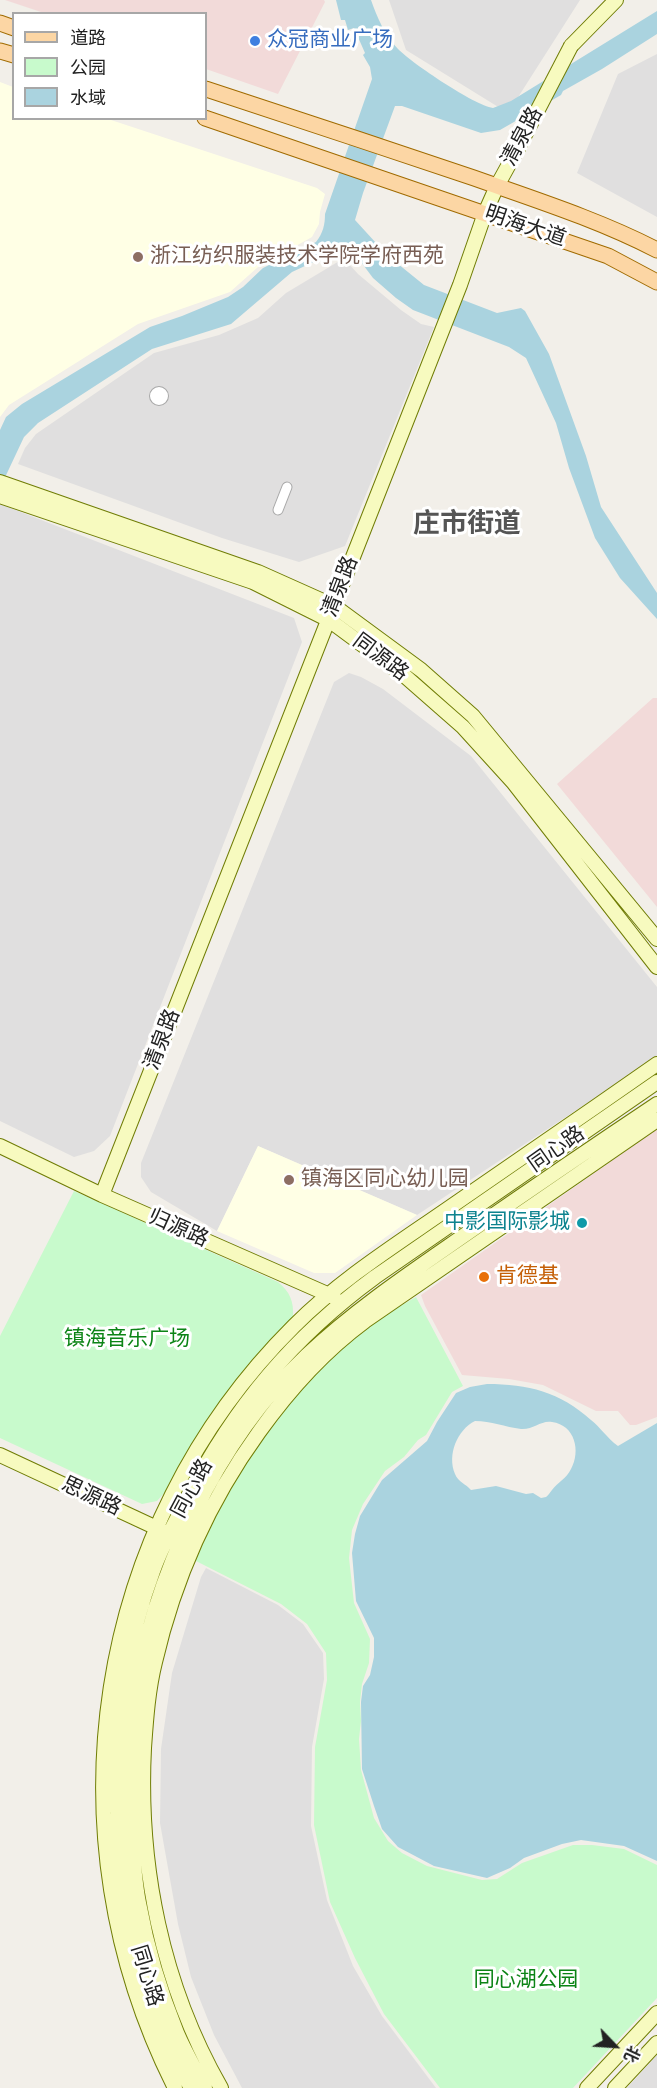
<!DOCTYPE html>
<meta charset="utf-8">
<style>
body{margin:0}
#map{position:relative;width:657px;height:2088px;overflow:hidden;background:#f2efe9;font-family:Poppins,"Noto Sans SC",sans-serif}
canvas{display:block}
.legend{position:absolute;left:12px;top:12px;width:195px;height:108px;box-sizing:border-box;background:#fff;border:2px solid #a7a7a7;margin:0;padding:8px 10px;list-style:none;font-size:18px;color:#222}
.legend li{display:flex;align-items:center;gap:12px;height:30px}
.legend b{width:30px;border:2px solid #a7a7a7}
.north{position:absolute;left:585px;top:2016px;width:60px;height:60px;-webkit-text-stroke:4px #fff;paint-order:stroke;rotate:115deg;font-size:16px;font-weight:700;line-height:24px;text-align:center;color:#222}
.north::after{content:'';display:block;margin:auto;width:21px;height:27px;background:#222;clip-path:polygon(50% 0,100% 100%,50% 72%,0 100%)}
</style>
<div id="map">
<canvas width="657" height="2088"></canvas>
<ul class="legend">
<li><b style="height:8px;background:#fcd6a4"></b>道路</li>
<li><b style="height:16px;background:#c8facc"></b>公园</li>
<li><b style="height:16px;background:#aad3df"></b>水域</li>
</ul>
<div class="north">北</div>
</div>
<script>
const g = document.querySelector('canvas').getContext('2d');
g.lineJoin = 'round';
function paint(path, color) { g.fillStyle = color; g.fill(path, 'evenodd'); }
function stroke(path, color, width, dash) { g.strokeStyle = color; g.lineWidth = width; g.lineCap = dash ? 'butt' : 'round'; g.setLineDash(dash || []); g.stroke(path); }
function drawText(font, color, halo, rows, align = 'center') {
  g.font = font + ' Poppins,"Noto Sans SC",sans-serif'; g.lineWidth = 6; g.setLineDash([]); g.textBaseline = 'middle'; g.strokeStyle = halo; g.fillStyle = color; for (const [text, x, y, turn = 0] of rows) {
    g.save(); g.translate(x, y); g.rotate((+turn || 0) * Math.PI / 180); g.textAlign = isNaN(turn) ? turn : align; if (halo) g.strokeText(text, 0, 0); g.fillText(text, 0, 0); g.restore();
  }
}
paint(new Path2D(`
 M 389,0 L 580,0 L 508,113 L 406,50 Z
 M 657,54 L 657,217 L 577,173 L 618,74 Z
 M 341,260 L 349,264 L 358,274 L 401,310 L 421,324 L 434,327 L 345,546 L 299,562 L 222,538 L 18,464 L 25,448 L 36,434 L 154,353 L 219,335 L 258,318 L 286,293 Z
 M 0,504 L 294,618 L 302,642 L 110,1136 L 94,1151 L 74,1157 L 0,1121 Z
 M 349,673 L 361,677 L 383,689 L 471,756 L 657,987 L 657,1057 L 417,1215 L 258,1146 L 217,1231 L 151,1192 L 141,1177 L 141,1163 L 334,682 Z
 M 206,1568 L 278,1605 L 303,1624 L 323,1653 L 324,1679 L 312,1747 L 311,1826 L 327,1900 L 353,1966 L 382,2016 L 436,2088 L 242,2088 L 214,2035 L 191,1977 L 178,1924 L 160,1823 L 161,1749 L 172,1673 L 201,1577 Z
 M 657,2055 L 657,2088 L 627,2088 Z`), '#e0dfdf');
paint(new Path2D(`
 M 5,0 L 324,0 L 325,2 L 278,94 L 206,69 L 206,14 L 44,13 Z
 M 653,698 L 657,698 L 657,907 L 557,784 Z
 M 657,1129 L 657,1417 L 636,1425 L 630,1425 L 618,1411 L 596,1411 L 543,1385 L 509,1379 L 462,1375 L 425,1306 L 421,1295 Z`), '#f2dad9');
paint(new Path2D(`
 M 0,82 L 13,87 L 14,118 L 108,119 L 317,188 L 325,194 L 320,212 L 319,224 L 312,237 L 258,267 L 230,292 L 138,324 L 9,405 L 0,417 Z
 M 258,1146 L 417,1215 L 335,1273 L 314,1273 L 217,1231 Z`), '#ffffe5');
paint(new Path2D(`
 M 74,1191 L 278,1282 C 290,1292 294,1301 293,1318 L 166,1491 L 157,1501 L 142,1504 L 0,1438 L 0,1336 Z
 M 416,1297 L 463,1386 L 452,1392 L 426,1435 L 418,1440 L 404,1457 L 385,1471 L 363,1504 L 352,1530 L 349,1558 L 354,1603 L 370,1639 L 369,1663 L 362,1684 L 360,1702 L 361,1721 L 359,1739 L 361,1770 L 374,1818 L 388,1841 L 402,1853 L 427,1866 L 482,1880 L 497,1879 L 522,1863 L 573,1845 L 592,1845 L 624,1849 L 657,1865 L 657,1998 L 573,2088 L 440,2088 L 384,2014 L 355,1958 L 330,1902 L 314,1825 L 315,1747 L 327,1680 L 326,1653 L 307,1624 L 281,1604 L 194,1560 L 221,1503 L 272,1420 L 326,1363 L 351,1338 L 383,1316 Z`), '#c8facc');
paint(new Path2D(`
 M 336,0 L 371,0 C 377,17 385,36 398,49 C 413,64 474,105 493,108 L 511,101 L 657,11 L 657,34 L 602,69 L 563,91 L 561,95 L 500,130 L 481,133 L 402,106 L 395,106 L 363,193 L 355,220 L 387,255 L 424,285 L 497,313 L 521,308 L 525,311 L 549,354 L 586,456 L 601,507 L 657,593 L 657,619 L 620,578 L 595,538 L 569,468 L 556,423 L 526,358 L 509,347 L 413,310 L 396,298 L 373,278 L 361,262 L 344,252 L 334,249 L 320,259 L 292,272 L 231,324 L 152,349 L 38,423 L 24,437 L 0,488 L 0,430 L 6,417 L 22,404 L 150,327 L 182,316 L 228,297 L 243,287 L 263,268 L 316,242 C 323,233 325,225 325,214 L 372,79 L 370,67 L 363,55 L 365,53 L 354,28 L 348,30 L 345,20 L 341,20 Z
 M 487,1384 C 528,1384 560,1392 591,1420 C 601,1428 607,1438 618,1446 L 657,1423 L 657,1861 L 624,1846 L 581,1840 L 562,1844 L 524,1858 L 510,1868 L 487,1878 L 434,1866 L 398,1847 L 382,1829 L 374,1806 L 362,1769 L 361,1702 L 363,1686 L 370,1675 L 374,1657 L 374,1638 L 356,1601 L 352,1553 L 355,1534 L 360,1516 L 382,1480 L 427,1441 L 437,1422 L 456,1393 L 470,1387 ZM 475,1421 C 491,1421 505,1427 521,1429 C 533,1430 541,1420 552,1422 C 575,1425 581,1451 571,1469 C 566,1479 558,1482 552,1490 C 550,1492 549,1495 546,1497 L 541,1498 L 533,1493 L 526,1494 L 496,1486 L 471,1490 C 466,1484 458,1482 455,1474 C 447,1455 457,1430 475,1421 Z`), '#aad3df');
const street = new Path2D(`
 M154.5 396a4.5 4.5 0 1 1 9 0a4.5 4.5 0 1 1-9 0Z
 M 278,510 L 287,487`);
const secondary = new Path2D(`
 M 571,46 L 616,0
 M 0,482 L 258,572 L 334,606 L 421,670 L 473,716 L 657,939
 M 0,496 L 253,582 L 329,620 L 406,677 L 463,727 L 513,782 L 657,967
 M 0,1146 L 102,1195 L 334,1297
 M 102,1195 L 460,285 L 485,213 L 497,186 L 518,148
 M 0,1455 L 161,1530
 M 175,2088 C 47,1835 92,1527 294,1326 C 340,1280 394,1246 446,1210 C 517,1161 587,1113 657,1064
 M 191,2088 C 151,2018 129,1939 121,1859 C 111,1762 119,1663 153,1571 C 162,1545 176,1521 188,1497 C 235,1406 293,1337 375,1277 L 657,1082
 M 205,2088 C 196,2070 185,2052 177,2033 C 160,1991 147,1948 139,1903 C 135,1884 134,1862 132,1842 C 129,1796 128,1748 135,1701 C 151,1579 217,1440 307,1355 C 357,1308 413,1271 469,1232 C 531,1189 594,1146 657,1104
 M 221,2088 C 162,1985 138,1866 144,1748 C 146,1720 148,1690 155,1662 C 174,1580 209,1501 259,1432 C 289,1390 323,1352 365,1321 L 657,1120
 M 587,2088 L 657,2013
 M 615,2088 L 657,2043`);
const primary = new Path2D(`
 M 0,23 L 14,28
 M 0,51 L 14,55
 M 206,89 C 295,118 385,148 474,178 C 536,200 599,220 657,250
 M 205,118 L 608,256 L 657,282`);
stroke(street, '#a9a9a9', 11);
stroke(secondary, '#707d05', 16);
stroke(primary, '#a06b00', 17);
stroke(street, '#fff', 9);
stroke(secondary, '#f7fabf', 14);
stroke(primary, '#fcd6a4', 15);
const secondaryBridge = new Path2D(`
 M 518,148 L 571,46`);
stroke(secondaryBridge, '#707d05', 16, []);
stroke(secondaryBridge, '#f7fabf', 14);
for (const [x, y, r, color] of [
 [255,41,6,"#3f7fe0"],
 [138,257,6,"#8d6e63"],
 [289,1180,6,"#8d6e63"],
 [582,1223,6,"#0f9aa8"],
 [484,1277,6,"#e8710a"]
]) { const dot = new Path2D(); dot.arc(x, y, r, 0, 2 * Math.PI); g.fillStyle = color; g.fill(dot); stroke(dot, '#fff', 2); }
drawText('21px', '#366cbe', '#fff', [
 ["众冠商业广场",267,41]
], 'left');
drawText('21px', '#222', '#fff', [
 ["清泉路",523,137,-62],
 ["明海大道",525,227,19],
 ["清泉路",341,587,-69],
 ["同源路",380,658,37],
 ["清泉路",163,1040,-69],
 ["同心路",557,1150,-35],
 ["归源路",178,1229,24],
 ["同心路",193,1489,-62],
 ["思源路",91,1497,25],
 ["同心路",146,1976,73]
]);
drawText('21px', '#785e54', '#fff', [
 ["浙江纺织服装技术学院学府西苑",150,257],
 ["镇海区同心幼儿园",301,1180]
], 'left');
drawText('21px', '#0d838f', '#fff', [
 ["中影国际影城",570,1223]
], 'right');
drawText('21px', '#c56008', '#fff', [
 ["肯德基",496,1277]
], 'left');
drawText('21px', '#0c8416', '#fff', [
 ["镇海音乐广场",127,1340],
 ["同心湖公园",526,1981]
]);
drawText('bold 27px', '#555', '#fff', [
 ["庄市街道",467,525]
]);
</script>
